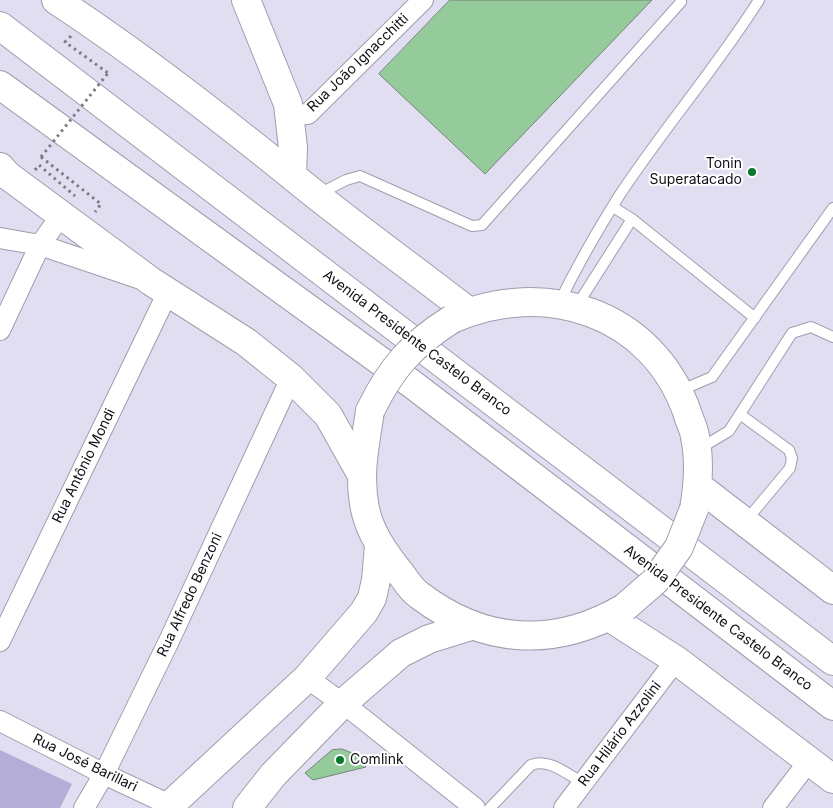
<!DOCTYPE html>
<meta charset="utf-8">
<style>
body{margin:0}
canvas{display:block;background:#e0def0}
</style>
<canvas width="833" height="808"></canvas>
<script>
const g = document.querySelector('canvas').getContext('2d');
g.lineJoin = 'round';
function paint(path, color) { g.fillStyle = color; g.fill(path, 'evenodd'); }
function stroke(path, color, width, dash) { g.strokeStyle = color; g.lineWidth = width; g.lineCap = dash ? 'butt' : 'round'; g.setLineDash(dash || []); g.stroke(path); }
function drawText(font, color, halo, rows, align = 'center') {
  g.font = font + ' Inter,sans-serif'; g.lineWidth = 4; g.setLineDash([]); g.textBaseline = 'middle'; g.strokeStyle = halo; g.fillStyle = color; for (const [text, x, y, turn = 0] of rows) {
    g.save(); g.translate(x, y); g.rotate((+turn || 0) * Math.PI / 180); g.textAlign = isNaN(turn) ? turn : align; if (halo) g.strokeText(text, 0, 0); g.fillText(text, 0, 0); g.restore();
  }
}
paint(new Path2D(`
 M 0,750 L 72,784 L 60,808 L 0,808 Z`), '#b3add7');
const building = new Path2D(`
 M 450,0 L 652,0 L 485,174 L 379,74 Z
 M 342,749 L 352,753 L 366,767 L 313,780 L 305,773 L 332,750 Z`);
paint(building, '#95cb9b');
stroke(building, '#758377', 1);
const lane = new Path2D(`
 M 319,194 L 346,180 L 360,176 L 472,226 L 482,225 L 681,2
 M 613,207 L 632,219 L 755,318
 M 559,303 C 577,266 597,231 619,196 C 663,129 716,68 759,0
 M 576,307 L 632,219
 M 679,391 L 712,377 L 833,208
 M 741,415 L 789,450 L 792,458 L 790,468 L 745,522
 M 699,449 L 729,431 L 792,333 L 811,327 L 833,337
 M 490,808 L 531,765 C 549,758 567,774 583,783`);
const street = new Path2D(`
 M 290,115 L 308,114 L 423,0
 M 0,238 L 40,245 L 138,278
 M 0,330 L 40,245 L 62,214
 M 0,641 L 168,292
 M 307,678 L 353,711 L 475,808
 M 0,721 L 104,774 L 170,805
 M 84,808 L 104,774 L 168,643 L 291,378
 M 564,808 L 676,660
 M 773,808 L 809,761`);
const secondary = new Path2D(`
 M 56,0 C 138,54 215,114 291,175 C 348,222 410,266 469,312
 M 246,0 L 288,104 L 293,148 L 292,176
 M 7,175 L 152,282 L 246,342 L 291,378 L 328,415 L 360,472
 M 452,319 C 544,278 652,312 687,412 C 689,420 694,428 695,437 C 700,460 698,486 694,509
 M 370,411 C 365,445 358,474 365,509 C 370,532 383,551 397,569 C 404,577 410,589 419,595 C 483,644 554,649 624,608
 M 698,486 L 833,590
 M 609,617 L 676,660 L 833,779
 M 167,808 L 307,678 L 364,612 L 372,598 L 376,580 L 379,546
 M 247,808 L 273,775 L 342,704 L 401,653 L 429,639 L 471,626`);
const primary = new Path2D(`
 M 0,26 L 833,661
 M 0,85 L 412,384 L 833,706
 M 0,167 L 7,175`);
stroke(lane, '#9f9dae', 12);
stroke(street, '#9f9dae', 22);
stroke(secondary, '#9f9dae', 30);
stroke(primary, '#9f9dae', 30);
stroke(new Path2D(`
 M 71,36 L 65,42 L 108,73
 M 41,157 L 101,204 L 95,212
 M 35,170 L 39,165 L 75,196`), '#7b7a86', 3, [2.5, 4]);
stroke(lane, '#fff', 10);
stroke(street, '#fff', 20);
stroke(secondary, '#fff', 28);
stroke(primary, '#fff', 28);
const secondaryBridge = new Path2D(`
 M 370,411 C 391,368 411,345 452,319
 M 624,608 L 655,581 L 679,547 L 694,509`);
stroke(secondaryBridge, '#9f9dae', 30, []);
stroke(new Path2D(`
 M 41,157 L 108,73`), '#7b7a86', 3, [2.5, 4]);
stroke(secondaryBridge, '#fff', 28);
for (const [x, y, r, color] of [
 [752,172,5,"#09792f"],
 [340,760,5,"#09792f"]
]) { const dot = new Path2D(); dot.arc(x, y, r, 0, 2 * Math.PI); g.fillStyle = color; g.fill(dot); stroke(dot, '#fff', 2); }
drawText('14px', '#100f15', '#fff', [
 ["Rua João Ignacchitti",358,63,-44],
 ["Avenida Presidente Castelo Branco",417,343,37],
 ["Rua Antônio Mondi",84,466,-64],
 ["Rua Alfredo Benzoni",190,595,-65],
 ["Avenida Presidente Castelo Branco",718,618,37],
 ["Rua Hilário Azzolini",620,734,-53],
 ["Rua José Barillari",85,763,26]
]);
drawText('14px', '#100f15', '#fff', [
 ["Tonin",742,164],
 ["Superatacado",742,180],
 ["Comlink",350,760,"left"]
], 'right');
</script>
